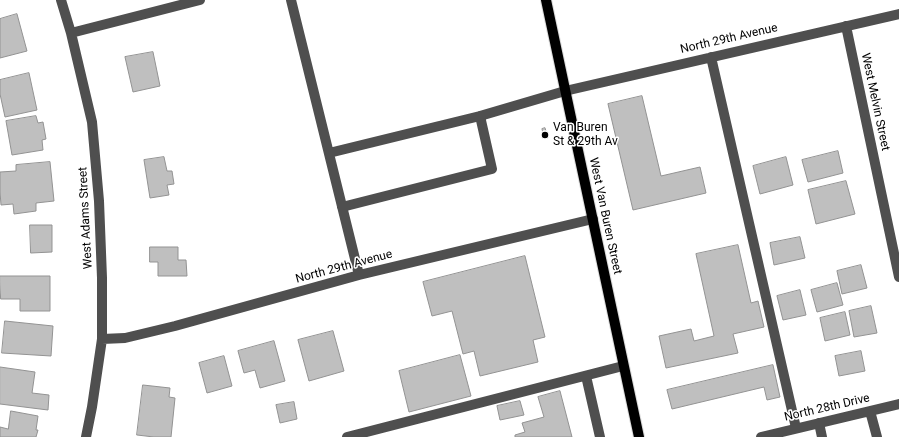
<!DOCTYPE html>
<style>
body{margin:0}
canvas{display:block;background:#fff}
</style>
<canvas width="899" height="437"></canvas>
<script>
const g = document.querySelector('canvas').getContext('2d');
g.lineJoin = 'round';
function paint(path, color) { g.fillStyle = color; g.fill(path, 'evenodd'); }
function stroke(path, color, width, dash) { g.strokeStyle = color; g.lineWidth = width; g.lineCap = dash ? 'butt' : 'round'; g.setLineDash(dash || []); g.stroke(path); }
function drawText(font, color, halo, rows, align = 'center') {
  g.font = font + ' Roboto,sans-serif'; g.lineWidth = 3; g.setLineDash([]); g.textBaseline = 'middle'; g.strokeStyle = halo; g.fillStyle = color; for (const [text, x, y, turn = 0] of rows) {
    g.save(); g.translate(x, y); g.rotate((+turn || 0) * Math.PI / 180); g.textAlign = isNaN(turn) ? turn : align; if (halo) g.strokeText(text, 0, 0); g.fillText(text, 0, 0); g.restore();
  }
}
const building = new Path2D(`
 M 17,14 L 27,51 L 0,58 L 0,19 Z
 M 153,52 L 160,86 L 133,92 L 125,57 Z
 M 29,73 L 37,110 L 5,117 L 0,94 L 0,80 Z
 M 642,96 L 661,176 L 700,167 L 706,193 L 633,210 L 608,104 Z
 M 36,116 L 38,123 L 43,122 L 46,139 L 42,140 L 43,150 L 12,155 L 6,121 Z
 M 545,128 L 548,137 L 544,138 L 542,129 Z
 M 838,151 L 843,173 L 808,182 L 802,160 Z
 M 164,157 L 167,171 L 172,171 L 174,184 L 167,185 L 169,195 L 150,198 L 144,160 Z
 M 786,157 L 793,185 L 760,194 L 753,166 Z
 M 50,162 L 54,201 L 36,203 L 36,211 L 14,214 L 13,204 L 1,205 L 0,192 L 0,172 L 16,171 L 16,165 Z
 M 846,181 L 855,214 L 816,224 L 808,190 Z
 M 30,225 L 52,225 L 52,252 L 31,253 Z
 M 800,237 L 805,258 L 774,265 L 770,243 Z
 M 738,245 L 751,303 L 758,301 L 764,327 L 733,334 L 738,353 L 666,368 L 659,336 L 691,329 L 694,341 L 714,336 L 696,254 Z
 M 150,247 L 178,247 L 178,260 L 186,260 L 187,276 L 158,276 L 158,262 L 150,262 Z
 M 525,256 L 545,337 L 533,340 L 538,362 L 480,376 L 474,351 L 463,354 L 452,311 L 432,316 L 423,282 Z
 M 861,265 L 867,288 L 842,294 L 837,271 Z
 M 0,276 L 50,276 L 50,311 L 20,311 L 20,299 L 1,299 Z
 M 837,283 L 843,305 L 817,312 L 811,290 Z
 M 800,290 L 806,315 L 783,320 L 777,296 Z
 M 871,306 L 877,333 L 854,337 L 849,311 Z
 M 845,312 L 850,335 L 825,341 L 820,318 Z
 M 5,321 L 53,326 L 51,356 L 2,353 Z
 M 333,331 L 344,371 L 309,381 L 298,340 Z
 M 274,341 L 285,381 L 260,388 L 255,370 L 244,373 L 238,351 Z
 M 861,351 L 865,371 L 839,376 L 835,356 Z
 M 460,355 L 471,396 L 409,412 L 399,371 Z
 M 224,356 L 232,386 L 207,393 L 199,363 Z
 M 773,365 L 780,397 L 767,400 L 764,387 L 672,409 L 667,390 Z
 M 0,367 L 35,372 L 32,393 L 49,395 L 48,410 L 0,404 Z
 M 143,385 L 170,388 L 169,397 L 175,398 L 171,437 L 154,437 L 137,435 Z
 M 560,391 L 572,437 L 515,437 L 515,435 L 525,432 L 522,423 L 544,417 L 538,397 Z
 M 520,401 L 524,415 L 500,420 L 497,406 Z
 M 294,402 L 297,419 L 280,423 L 276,405 Z
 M 11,411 L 38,416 L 36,430 L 38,430 L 36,437 L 0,437 L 0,427 L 8,429 Z`);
paint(building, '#bfbfbf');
stroke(building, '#939393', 1);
const major = new Path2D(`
 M 546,0 L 639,437`);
stroke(major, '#dbdbdb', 12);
stroke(new Path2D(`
 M 61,0 L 71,33 L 92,122 L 99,201 L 102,278 L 102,339 L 92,407 L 86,437
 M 291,0 L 359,275
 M 846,26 L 899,277
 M 71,33 L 200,0
 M 711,57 L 796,428
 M 329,153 L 480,116 L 565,91 L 899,14
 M 342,207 L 492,169 L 480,116
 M 102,339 L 125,338 L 175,326 L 359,275 L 593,219
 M 586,376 L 600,437
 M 870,411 L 877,437
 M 819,423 L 822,437
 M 347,437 L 623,366
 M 761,437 L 899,404`), '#4f4f4f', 10);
stroke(major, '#000', 10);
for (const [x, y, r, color] of [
 [545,135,4,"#000"]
]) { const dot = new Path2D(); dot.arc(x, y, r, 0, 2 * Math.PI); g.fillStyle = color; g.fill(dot); stroke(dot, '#fff', 1.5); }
drawText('12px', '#000', '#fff', [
 ["North 29th Avenue",729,39,-13],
 ["West Melvin Street",875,102,78],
 ["West Van Buren Street",605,216,78],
 ["West Adams Street",86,218,-93],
 ["North 29th Avenue",344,267,-15],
 ["North 28th Drive",827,408,-13]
]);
drawText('12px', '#000', '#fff', [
 ["Van Buren",553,128],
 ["St & 29th Av",553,142]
], 'left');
</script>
